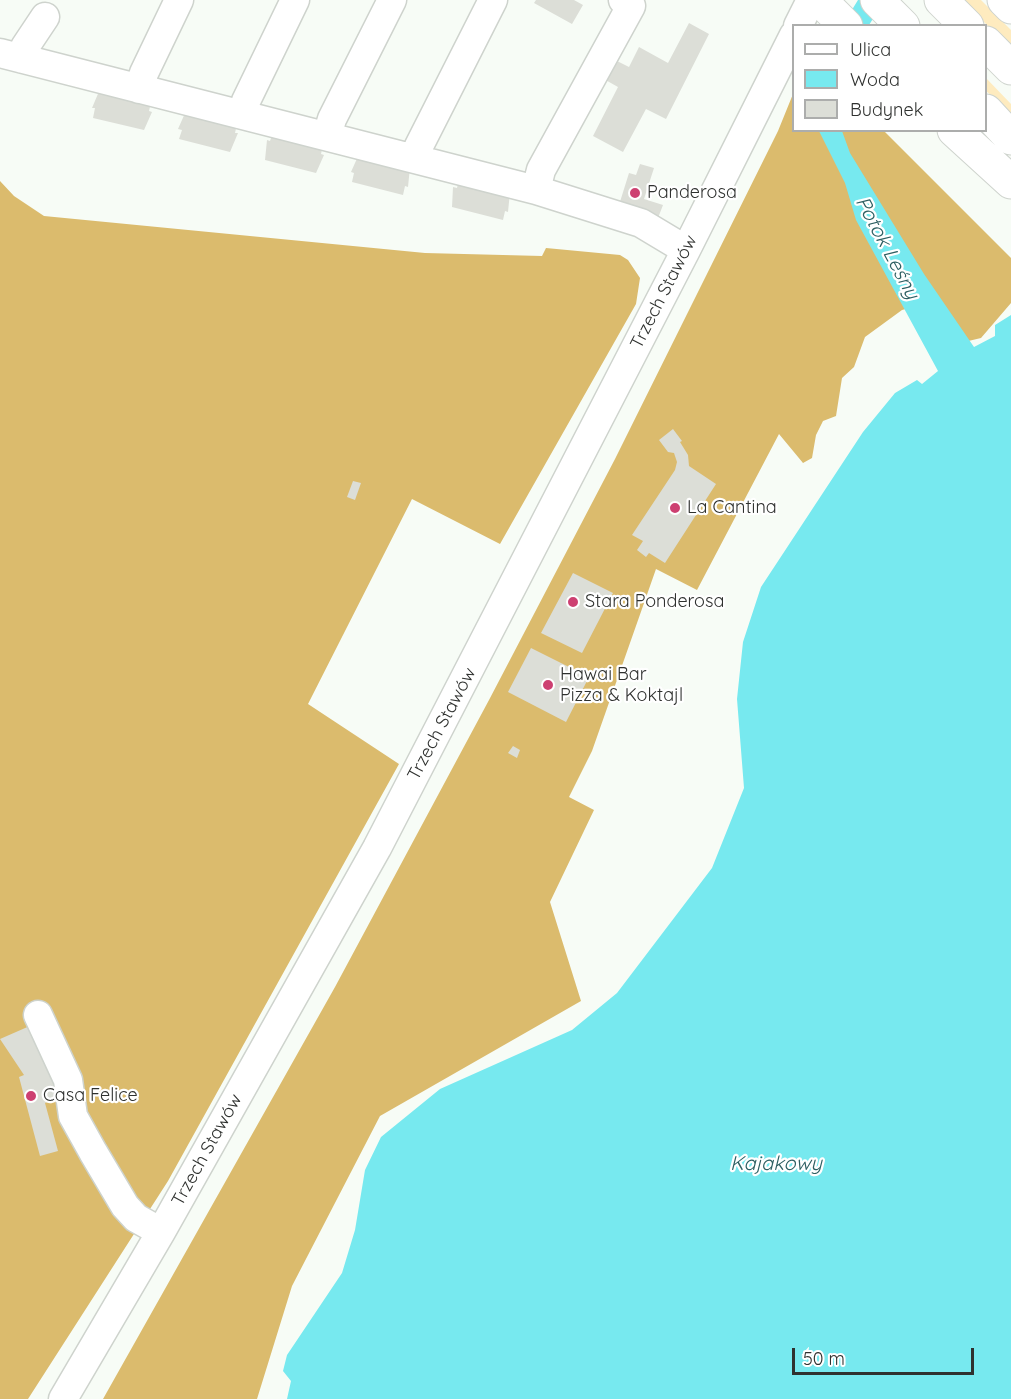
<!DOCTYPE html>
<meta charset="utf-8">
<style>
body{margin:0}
#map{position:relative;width:1011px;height:1399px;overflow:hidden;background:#f7fcf6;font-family:Quicksand,sans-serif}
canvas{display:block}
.legend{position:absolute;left:792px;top:24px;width:195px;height:108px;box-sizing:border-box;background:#fff;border:2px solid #acadac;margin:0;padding:8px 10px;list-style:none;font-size:18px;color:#2f312f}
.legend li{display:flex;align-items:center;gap:12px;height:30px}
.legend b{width:30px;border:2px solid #acadac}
.scale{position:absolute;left:792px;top:1348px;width:182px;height:27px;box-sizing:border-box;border:3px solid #2f312f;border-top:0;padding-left:8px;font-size:18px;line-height:21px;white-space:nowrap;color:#2f312f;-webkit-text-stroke:4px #fff;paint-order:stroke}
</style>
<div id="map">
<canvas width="1011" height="1399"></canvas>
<ul class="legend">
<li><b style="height:8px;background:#fff"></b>Ulica</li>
<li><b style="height:16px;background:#77e9ef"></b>Woda</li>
<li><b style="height:16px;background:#dcded7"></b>Budynek</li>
</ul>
<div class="scale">50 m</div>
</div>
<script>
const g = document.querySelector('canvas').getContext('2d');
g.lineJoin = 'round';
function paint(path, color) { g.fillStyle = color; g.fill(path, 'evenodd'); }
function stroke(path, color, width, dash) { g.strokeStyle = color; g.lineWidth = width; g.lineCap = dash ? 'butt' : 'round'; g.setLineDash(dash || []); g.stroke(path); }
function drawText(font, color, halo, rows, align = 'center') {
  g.font = font + ' Quicksand,sans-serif'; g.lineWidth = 4.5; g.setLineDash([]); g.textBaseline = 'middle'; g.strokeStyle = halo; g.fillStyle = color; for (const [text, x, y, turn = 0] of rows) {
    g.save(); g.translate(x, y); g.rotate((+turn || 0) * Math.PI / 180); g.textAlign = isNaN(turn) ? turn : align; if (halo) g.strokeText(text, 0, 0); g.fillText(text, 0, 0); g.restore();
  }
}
paint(new Path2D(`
 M 962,0 L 981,0 L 1011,30 L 1011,49 Z
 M 986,78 L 1011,104 L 1011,113 L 986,91 Z`), '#feebbf');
paint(new Path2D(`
 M 793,94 L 794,130 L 884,131 L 1011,258 L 1011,303 L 981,338 L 960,343 L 936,301 L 902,310 L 865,337 L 854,367 L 842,378 L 836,416 L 823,421 L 816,435 L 812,458 L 803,463 L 779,434 L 697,590 L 656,569 L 592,751 L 569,797 L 594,810 L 550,902 L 581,1001 L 380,1116 L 292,1286 L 257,1399 L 103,1399 L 335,987 L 489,700 L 615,459 L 778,131 Z
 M 0,181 L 14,196 L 44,216 L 425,253 L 542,256 L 546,248 L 620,255 L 628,260 L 640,278 L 636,304 L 500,544 L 412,499 L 308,704 L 399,764 L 168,1181 L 28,1399 L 0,1399 Z`), '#dbbb6d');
paint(new Path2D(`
 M 858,0 L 885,0 L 869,25 L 842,26 Z
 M 819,131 L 842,131 L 850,153 L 924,274 L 974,347 L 995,336 L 995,325 L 1011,315 L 1011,1399 L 287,1399 L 291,1381 L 283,1371 L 287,1355 L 342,1273 L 355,1230 L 365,1170 L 381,1137 L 440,1089 L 572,1030 L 617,993 L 712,868 L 744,788 L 737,699 L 743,642 L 761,587 L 863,432 L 895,393 L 917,380 L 922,384 L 938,371 L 856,220 L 845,183 Z`), '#77e9ef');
paint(new Path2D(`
 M 536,0 L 574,0 L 583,5 L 572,24 L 534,3 Z
 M 689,23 L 709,34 L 666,119 L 646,109 L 623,152 L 593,136 L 618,87 L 602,78 L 613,59 L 629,67 L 639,47 L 668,63 Z
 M 100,89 L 151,102 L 149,111 L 152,112 L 144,130 L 93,118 L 95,108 L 92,108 Z
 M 186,111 L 237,124 L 235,133 L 238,133 L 230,152 L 179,139 L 182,130 L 178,129 Z
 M 273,132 L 323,145 L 321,154 L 324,155 L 316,173 L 265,160 L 267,140 L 270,141 Z
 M 359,154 L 410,167 L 408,187 L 405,186 L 403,195 L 352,182 L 354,173 L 351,172 Z
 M 640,164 L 654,168 L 644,199 L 663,205 L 658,218 L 619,205 L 629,173 L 636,175 Z
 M 459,179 L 510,192 L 508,212 L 505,211 L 503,220 L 452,207 L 453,187 L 457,188 Z
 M 673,429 L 682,441 L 680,442 L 688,455 L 689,466 L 716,484 L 665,563 L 649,553 L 646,557 L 637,550 L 643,541 L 632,535 L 675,470 L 677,462 L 674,453 L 668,452 L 659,440 Z
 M 353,481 L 361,483 L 355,500 L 347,497 Z
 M 573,573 L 613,593 L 582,653 L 541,633 Z
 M 531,648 L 589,677 L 566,722 L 508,692 Z
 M 513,746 L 520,750 L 517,758 L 508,753 Z
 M 32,1025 L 63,1095 L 45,1103 L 58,1151 L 40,1156 L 19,1077 L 24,1075 L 0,1039 Z`), '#dcded7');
const minor = new Path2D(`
 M 798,26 L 811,0
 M 0,53 L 536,190 L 641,223 L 686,250
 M 23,59 L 25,47 L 45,17
 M 139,89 L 144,73 L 179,0
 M 242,114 L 246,101 L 295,0
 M 327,136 L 332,119 L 392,0
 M 416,158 L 419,146 L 493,0
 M 536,190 L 541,170 L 631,6 L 623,0
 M 38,1015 L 68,1080 L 73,1116 L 93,1152 L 125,1206 L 136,1218 L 161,1232
 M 63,1399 L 161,1232 L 377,848 L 686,250 L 794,35`);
const highway = new Path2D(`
 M 820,0 L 846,26
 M 877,0 L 903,26
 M 941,0 L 967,26
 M 1004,0 L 1011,7
 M 986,43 L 1011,68
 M 986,111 L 1011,138
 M 954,130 L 1011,182`);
stroke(minor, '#ced3cd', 31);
stroke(highway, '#ced3cd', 35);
stroke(minor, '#fff', 28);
stroke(highway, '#fff', 33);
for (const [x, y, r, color] of [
 [635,193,6,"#cd4071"],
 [675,508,6,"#cd4071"],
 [573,602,6,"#cd4071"],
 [548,685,6,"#cd4071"],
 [31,1096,6,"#cd4071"]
]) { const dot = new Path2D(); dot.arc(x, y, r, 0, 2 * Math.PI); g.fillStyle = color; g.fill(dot); stroke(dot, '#fff', 2); }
drawText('18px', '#2f312f', '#fff', [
 ["Panderosa",647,193],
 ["La Cantina",687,508],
 ["Stara Ponderosa",585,602],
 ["Hawai Bar",560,675],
 ["Pizza & Koktajl",560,696],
 ["Casa Felice",43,1096]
], 'left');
drawText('18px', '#2f312f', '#fff', [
 ["Trzech Stawów",664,292,-63],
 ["Trzech Stawów",442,724,-62],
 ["Trzech Stawów",207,1150,-61]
]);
drawText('italic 20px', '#2d5f62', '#fff', [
 ["Potok Leśny",887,248,62],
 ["Kajakowy",776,1164]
]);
</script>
